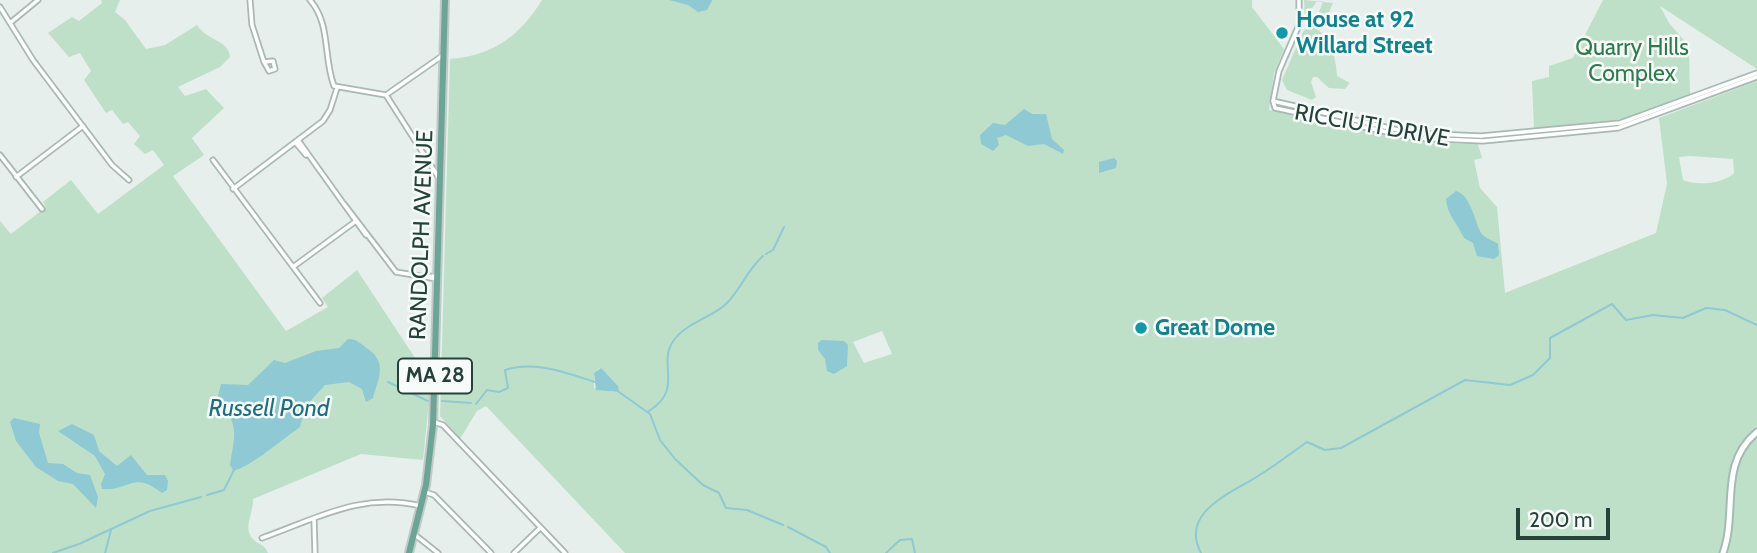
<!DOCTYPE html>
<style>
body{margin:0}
#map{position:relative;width:1757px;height:553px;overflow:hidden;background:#e6efeb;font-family:Cabin,sans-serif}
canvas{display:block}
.scale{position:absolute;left:1516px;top:508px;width:94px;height:32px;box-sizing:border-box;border:4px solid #24423a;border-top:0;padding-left:9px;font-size:21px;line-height:24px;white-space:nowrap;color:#24423a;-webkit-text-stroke:5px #f7fbf9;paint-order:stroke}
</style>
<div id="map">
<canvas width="1757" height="553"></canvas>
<div class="scale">200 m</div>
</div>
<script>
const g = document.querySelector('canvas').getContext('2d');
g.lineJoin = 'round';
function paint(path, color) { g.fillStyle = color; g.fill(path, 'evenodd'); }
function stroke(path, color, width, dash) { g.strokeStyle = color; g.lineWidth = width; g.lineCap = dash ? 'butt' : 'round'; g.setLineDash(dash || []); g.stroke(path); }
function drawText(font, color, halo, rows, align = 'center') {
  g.font = font + ' Cabin,sans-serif'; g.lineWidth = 5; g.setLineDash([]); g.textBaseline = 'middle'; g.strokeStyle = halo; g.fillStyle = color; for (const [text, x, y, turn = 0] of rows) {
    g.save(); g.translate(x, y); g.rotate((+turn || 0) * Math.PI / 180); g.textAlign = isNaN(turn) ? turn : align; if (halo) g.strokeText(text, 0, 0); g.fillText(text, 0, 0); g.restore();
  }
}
paint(new Path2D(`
 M 101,0 L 120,0 L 115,12 L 125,20 L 146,49 L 165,45 L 197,25 C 207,41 229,40 230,57 L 220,67 L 178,87 L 185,96 L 206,89 L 224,108 L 192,138 L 204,155 L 173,176 L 286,331 L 328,307 L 322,298 L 357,270 L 431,382 L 423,460 L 361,454 L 253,499 C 254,512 243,526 252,538 C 258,545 265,544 268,553 L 0,553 L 0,221 L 11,234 L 46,207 L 43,202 L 71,180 L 98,214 L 164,165 L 153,150 L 145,154 L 134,144 L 140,136 L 128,122 L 123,124 L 112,110 L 106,113 L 84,80 L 91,71 L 80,53 L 69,57 L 48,33 L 72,17 L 79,21 L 102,3 Z
 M 542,0 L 1252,0 L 1252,7 L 1284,49 L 1274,73 L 1269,110 C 1339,122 1407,145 1478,144 L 1482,158 L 1474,160 L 1480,188 L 1497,207 L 1505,293 L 1656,233 L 1667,184 L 1659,118 L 1757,81 L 1757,553 L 625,553 L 486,406 L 477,411 L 460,439 L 440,416 L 450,59 C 492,56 520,36 542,0 ZM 1690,156 L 1733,159 L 1734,173 C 1723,184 1696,186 1683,180 L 1679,157 ZM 882,331 L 892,354 L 864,363 L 853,342 ZM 600,368 L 618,386 L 615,392 L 594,388 L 594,373 Z
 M 1304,0 L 1333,3 L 1327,17 L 1322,18 L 1318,15 L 1323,1 L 1317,1 L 1311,10 L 1310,21 L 1305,21 Z
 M 1603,0 L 1757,0 L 1757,69 L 1660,6 L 1669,23 L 1689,46 L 1690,95 L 1624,119 L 1534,129 L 1532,81 L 1549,77 L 1549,66 L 1573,58 Z
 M 1310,24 C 1329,35 1336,54 1337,76 L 1350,83 L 1345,89 L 1329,88 L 1317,77 L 1313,77 L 1311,82 L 1316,97 L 1312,100 L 1287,90 L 1282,80 L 1303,32 Z`), '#bfe0c8');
paint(new Path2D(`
 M 669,0 L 712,0 L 712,1 L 707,10 L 698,12 L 688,5 Z
 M 1024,109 L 1032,114 L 1046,114 L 1052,139 L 1064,150 L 1063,154 L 1044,144 L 1028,146 L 1006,135 L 997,138 L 999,145 L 993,151 L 981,144 L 980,135 L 993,123 L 1005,125 Z
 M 1114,158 L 1117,161 L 1116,168 L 1099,173 L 1099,162 Z
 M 1456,191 C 1470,195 1474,218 1480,231 C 1483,238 1493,240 1498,244 L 1499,255 L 1494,259 L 1477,256 L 1473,243 L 1464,238 C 1458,224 1447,215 1446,199 Z
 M 348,339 C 357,339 361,344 368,349 C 388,363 378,379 373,398 L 366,402 L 362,389 L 349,382 L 325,385 L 305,407 L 300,427 C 286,436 246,471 233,470 L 230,465 C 235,433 240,425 217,400 L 221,384 L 248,385 L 274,360 L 285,363 L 316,351 L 339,348 Z
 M 822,340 L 844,341 L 848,345 L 847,366 L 834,374 L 827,371 L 825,359 L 818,350 L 818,343 Z
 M 601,368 L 618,386 L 619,392 L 596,390 L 594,373 Z
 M 14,418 L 40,424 L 39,433 L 48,463 L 63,464 L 77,473 L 90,475 L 98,497 L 96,508 L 73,484 L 58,481 L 36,467 L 16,441 L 10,422 Z
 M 72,424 L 94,435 L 99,451 L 117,466 L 131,455 L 147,475 L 165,475 L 168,481 L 167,490 L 162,493 C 133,470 130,491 102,489 L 101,484 L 105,474 L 95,456 L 58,431 Z`), '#8ec9d4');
stroke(new Path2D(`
 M 766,254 L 773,250 L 784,227
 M 388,382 L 428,401
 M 619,392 L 650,414 L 660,440 L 675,459 L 703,485 L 719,493 L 726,508 L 747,510 L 783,525
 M 442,401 L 471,403
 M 476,404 L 487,390 L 499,392 L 508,388 L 505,370 C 534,360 566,373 595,382
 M 649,411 C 685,388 656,364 674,340 C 687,322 712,318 727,303 C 741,289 747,270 763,256
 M 207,495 L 224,490 L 234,470
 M 788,527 L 826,547 L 830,553
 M 53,553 L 79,544 L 150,511 L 201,497
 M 105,553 L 111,530
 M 886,553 L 900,540 L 912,539 L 915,553
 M 1201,553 C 1179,512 1232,493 1258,476 C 1275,466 1291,453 1307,442 L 1325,450 L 1341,448 L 1465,380 L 1510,385 L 1533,375 L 1550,358 L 1550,338 L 1612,304 L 1626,320 L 1653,315 L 1683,318 L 1706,308 L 1725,310 L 1757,325`), '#8ec9d4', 2);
const street = new Path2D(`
 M 250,0 L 252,25 L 253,28 L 264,62 L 269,71 L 275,69 L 273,61 L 264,62
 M 310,0 C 331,24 323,57 334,86 L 386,95 L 439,178
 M 0,7 L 33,60 L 112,165 L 129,180
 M 10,23 L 38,0
 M 386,95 L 442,56
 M 1273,101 L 1275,108 L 1415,138 L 1483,141 L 1618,128 L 1757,77
 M 1273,101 L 1411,133 L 1481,136 L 1620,123 L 1757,73
 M 1273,101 L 1279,71 L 1299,25 L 1299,0
 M 298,140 L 366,235
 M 295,142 L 306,155
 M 0,155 L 42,209
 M 213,160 L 320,303
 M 16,177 L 83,126
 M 233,189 L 323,121 L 330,110 L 337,88
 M 344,204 L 396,272 L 437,279
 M 293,267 L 356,221
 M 416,277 L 438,276
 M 434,422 L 443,425 L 565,553
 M 425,492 L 434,495 L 491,553
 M 314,519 L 315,553
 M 414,534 L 438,553
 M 262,538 C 318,518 361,492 421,506
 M 514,553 L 540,528`);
const secondary = new Path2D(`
 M 1723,553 C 1738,511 1718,464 1757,432`);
const primary = new Path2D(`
 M 409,553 L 426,485 L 433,425 L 445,0`);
stroke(street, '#a8b8b2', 7);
stroke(secondary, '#a4bbb3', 9);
stroke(primary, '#c2cac8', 10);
stroke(street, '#fff', 3.5);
stroke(secondary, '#fff', 5);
stroke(primary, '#6aa596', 6);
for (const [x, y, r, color] of [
 [1282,33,7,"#0f9aa8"],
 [1141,328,7,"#0f9aa8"]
]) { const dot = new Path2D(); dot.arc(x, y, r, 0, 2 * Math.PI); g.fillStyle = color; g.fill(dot); stroke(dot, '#f7fbf9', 2.5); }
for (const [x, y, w] of [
 [435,376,74]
]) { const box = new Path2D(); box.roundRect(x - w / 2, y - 17.5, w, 35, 5); g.fillStyle = '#f7fbf9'; g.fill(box); stroke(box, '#24423a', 2); }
drawText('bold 21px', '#24423a', null, [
 ["MA 28",435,376]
]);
drawText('bold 23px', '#0d838f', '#f7fbf9', [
 ["House at 92",1296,20],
 ["Willard Street",1296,46],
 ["Great Dome",1155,328]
], 'left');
drawText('23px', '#2d7a4b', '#f7fbf9', [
 ["Quarry Hills",1632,48],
 ["Complex",1632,74]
]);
drawText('23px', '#24423a', '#f7fbf9', [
 ["RICCIUTI DRIVE",1372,126,10],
 ["RANDOLPH AVENUE",422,235,-88]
]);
drawText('italic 24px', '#1c6f80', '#f7fbf9', [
 ["Russell Pond",269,409]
]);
</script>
